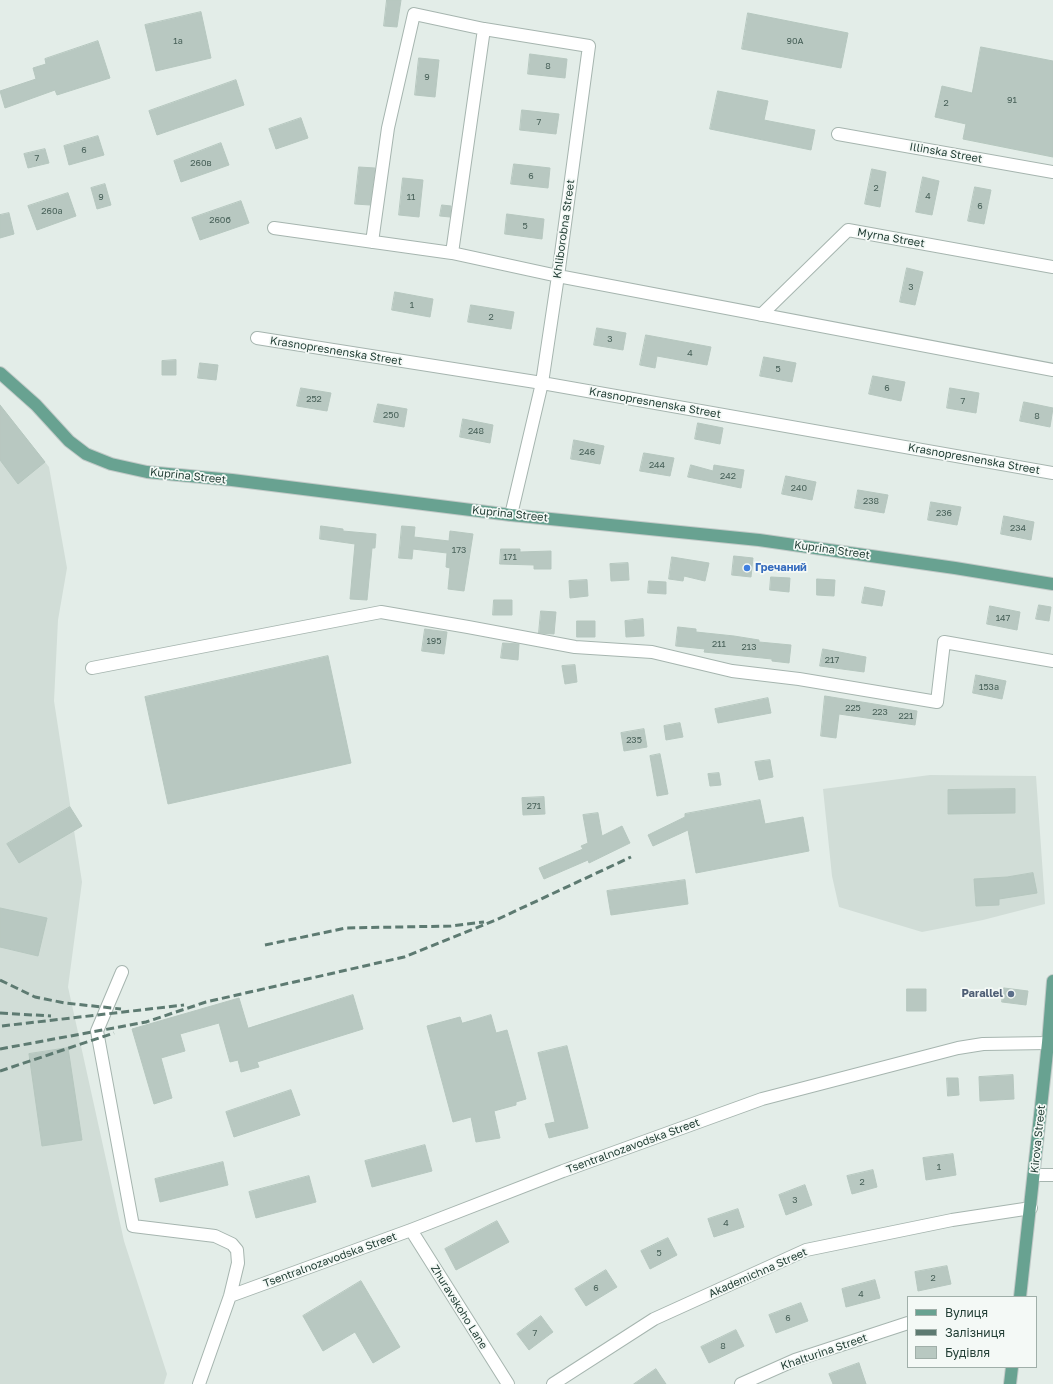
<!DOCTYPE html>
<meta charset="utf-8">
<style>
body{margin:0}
#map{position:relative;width:1053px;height:1384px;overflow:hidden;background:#e3ede8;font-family:"Golos Text",sans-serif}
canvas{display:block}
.legend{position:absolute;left:907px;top:1296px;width:130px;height:72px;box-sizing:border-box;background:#f4f9f6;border:1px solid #a0afa9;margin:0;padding:5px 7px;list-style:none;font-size:12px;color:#233f36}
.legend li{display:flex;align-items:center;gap:8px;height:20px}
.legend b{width:20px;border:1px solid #a0afa9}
</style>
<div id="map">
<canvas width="1053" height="1384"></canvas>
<ul class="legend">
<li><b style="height:5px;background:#68a291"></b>Вулиця</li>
<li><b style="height:5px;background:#5d7a71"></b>Залізниця</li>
<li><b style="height:11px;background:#b8c8c1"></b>Будівля</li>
</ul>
</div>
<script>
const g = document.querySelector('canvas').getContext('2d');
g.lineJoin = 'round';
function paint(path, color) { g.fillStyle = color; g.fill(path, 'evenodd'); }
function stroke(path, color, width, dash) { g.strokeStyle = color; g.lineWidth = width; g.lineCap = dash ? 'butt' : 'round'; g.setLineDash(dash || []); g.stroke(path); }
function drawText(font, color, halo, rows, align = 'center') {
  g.font = font + ' "Golos Text",sans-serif'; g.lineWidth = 3.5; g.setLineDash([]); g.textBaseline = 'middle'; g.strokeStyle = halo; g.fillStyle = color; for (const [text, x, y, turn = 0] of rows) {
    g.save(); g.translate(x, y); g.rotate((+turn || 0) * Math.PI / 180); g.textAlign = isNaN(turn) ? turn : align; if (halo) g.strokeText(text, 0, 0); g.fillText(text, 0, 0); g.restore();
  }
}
paint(new Path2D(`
 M 0,405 L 49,467 L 67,568 L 58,620 L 54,701 L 82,882 L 68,987 L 124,1241 L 167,1374 L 164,1384 L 0,1384 Z
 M 930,775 L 1036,776 L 1045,904 L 983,920 L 922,932 L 839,907 L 832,876 L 823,789 Z`), '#d1ddd7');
const building = new Path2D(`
 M 387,0 L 401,0 L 397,27 L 384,26 Z
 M 201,12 L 211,58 L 156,71 L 145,25 Z
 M 748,13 L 848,33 L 841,68 L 742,49 Z
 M 98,41 L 110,78 L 57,95 L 55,90 L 5,108 L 0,91 L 36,79 L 33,68 L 46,64 L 45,59 Z
 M 981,47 L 1053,61 L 1053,157 L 963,139 L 966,124 L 935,117 L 942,86 L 972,93 Z
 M 530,54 L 567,59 L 565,78 L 528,74 Z
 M 419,58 L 439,60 L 435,97 L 415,95 Z
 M 236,80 L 244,105 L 157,135 L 149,111 Z
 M 718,91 L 768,101 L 764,120 L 815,130 L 811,150 L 710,129 Z
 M 522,110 L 559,114 L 556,134 L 520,130 Z
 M 301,118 L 308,138 L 276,149 L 269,129 Z
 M 98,136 L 104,155 L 69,165 L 64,146 Z
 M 221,143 L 229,165 L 181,182 L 174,161 Z
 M 45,149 L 49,163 L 28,168 L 24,154 Z
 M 514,164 L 550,168 L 548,188 L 511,184 Z
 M 359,167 L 375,168 L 370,205 L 355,204 Z
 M 872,169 L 886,172 L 880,207 L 865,204 Z
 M 923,177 L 939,181 L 932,215 L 916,212 Z
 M 403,178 L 423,180 L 419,217 L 399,215 Z
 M 105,184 L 111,205 L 97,209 L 91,188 Z
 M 975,187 L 991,190 L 984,224 L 968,221 Z
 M 68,193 L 76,216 L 37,230 L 28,206 Z
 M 241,201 L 249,223 L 200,240 L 192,218 Z
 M 442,205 L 451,206 L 450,217 L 440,216 Z
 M 9,213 L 14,234 L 0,238 L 0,215 Z
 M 507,214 L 544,219 L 542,239 L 505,234 Z
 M 907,268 L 923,272 L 915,305 L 900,302 Z
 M 395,292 L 433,299 L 430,317 L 392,310 Z
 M 471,305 L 514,312 L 511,329 L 468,322 Z
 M 597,328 L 626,333 L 623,350 L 594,345 Z
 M 646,335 L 711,347 L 707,365 L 657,356 L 655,368 L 640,365 Z
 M 764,357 L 796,363 L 792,382 L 760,376 Z
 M 176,360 L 176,375 L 162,375 L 162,361 Z
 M 200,363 L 218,365 L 216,380 L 198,378 Z
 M 873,376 L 905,382 L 901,401 L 869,394 Z
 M 301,388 L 331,393 L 327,411 L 297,406 Z
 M 950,388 L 979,393 L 976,413 L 947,408 Z
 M 1024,402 L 1053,408 L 1050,427 L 1020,421 Z
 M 378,404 L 407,409 L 404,427 L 374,422 Z
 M 0,405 L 45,462 L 18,484 L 0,460 Z
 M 463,419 L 493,425 L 490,443 L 460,437 Z
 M 698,423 L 723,428 L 720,444 L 695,439 Z
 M 574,440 L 604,446 L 600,464 L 571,459 Z
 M 644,453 L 674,458 L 670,476 L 640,471 Z
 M 691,465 L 713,471 L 714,465 L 744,470 L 741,488 L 688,477 Z
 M 786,476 L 816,482 L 812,500 L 782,494 Z
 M 858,490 L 888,495 L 884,513 L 855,508 Z
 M 931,502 L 961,507 L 957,525 L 928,520 Z
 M 1004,516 L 1034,522 L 1031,540 L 1001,534 Z
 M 321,526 L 343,529 L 343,531 L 376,534 L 375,548 L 372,548 L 367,600 L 350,599 L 355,544 L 320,539 Z
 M 402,526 L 415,527 L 414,537 L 449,541 L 450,531 L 473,534 L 464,591 L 448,589 L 450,568 L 446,567 L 447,553 L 413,549 L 412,559 L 399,558 Z
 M 501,549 L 520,549 L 520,552 L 551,551 L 551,569 L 534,569 L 534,565 L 500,564 Z
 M 734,556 L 753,558 L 751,577 L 732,575 Z
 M 672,557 L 709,563 L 705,581 L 684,576 L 683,581 L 669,579 Z
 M 628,563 L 629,580 L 611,581 L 610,564 Z
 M 771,577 L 790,578 L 789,592 L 770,590 Z
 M 817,579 L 835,580 L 834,596 L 817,595 Z
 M 587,580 L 588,596 L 570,598 L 569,581 Z
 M 649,581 L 666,582 L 666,594 L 648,593 Z
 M 865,587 L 885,591 L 882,606 L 862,603 Z
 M 494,600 L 512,600 L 512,615 L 493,615 Z
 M 1039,605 L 1051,607 L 1049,621 L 1036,619 Z
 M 990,606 L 1020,612 L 1017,630 L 987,624 Z
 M 541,611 L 556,612 L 554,634 L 539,633 Z
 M 643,619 L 644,636 L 626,637 L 625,621 Z
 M 577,621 L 595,621 L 595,637 L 577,637 Z
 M 678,627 L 696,629 L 696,632 L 734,636 L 759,640 L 759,642 L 791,645 L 789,663 L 772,661 L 772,659 L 704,652 L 705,649 L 676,646 Z
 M 425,629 L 447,632 L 444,654 L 422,651 Z
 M 503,643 L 519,644 L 518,660 L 501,658 Z
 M 823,649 L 866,657 L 864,672 L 820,666 Z
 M 328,656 L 351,763 L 168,804 L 145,697 Z
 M 575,665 L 577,682 L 565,684 L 562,666 Z
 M 976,675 L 1006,681 L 1002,699 L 973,693 Z
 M 825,696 L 917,711 L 915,725 L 839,714 L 836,738 L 821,736 Z
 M 768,698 L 771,713 L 718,723 L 715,709 Z
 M 680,723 L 683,737 L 666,740 L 664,726 Z
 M 644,729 L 647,747 L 624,751 L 621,733 Z
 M 660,754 L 668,794 L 657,796 L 650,756 Z
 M 770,760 L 773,777 L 759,780 L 755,762 Z
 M 719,773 L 721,785 L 710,786 L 708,774 Z
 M 1015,789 L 1015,813 L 948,814 L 948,790 Z
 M 544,797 L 545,814 L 523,815 L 522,798 Z
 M 760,800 L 765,824 L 803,817 L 809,851 L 696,873 L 688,830 L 653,846 L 648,835 L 685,817 L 685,814 Z
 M 70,807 L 82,826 L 19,863 L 7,844 Z
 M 598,813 L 602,836 L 622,826 L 630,843 L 589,863 L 588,860 L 544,879 L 539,868 L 583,849 L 581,846 L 588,843 L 583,815 Z
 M 1033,873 L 1037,893 L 999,899 L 999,905 L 976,906 L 974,879 L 1007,877 Z
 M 685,880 L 688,904 L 611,915 L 607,891 Z
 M 0,908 L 47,918 L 38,956 L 0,947 Z
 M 1004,988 L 1028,991 L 1026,1005 L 1002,1002 Z
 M 907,989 L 926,989 L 926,1011 L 907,1011 Z
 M 353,995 L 363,1029 L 257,1062 L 259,1067 L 241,1072 L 238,1060 L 230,1062 L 219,1023 L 180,1034 L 185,1051 L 161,1058 L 172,1098 L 154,1104 L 132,1029 L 239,998 L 248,1028 Z
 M 491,1015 L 496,1033 L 507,1030 L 526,1099 L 516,1102 L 516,1105 L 494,1111 L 500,1138 L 476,1142 L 471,1117 L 453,1122 L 427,1026 L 460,1017 L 462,1023 Z
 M 567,1046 L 588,1128 L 549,1138 L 545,1124 L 555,1122 L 538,1053 Z
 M 68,1048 L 82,1140 L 42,1146 L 29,1054 Z
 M 1013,1075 L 1014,1099 L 980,1101 L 979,1077 Z
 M 947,1078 L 958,1078 L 959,1095 L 948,1096 Z
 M 291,1090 L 300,1115 L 234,1137 L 226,1112 Z
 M 425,1145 L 432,1171 L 372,1187 L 365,1161 Z
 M 953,1154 L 956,1175 L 926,1180 L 923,1158 Z
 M 223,1162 L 228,1185 L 160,1202 L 155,1179 Z
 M 873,1170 L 877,1187 L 852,1194 L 847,1176 Z
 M 309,1176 L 316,1202 L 256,1218 L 249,1192 Z
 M 805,1185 L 812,1205 L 786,1215 L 779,1195 Z
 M 738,1209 L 744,1227 L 714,1237 L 708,1219 Z
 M 497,1221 L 509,1242 L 456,1270 L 445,1249 Z
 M 668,1238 L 677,1255 L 650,1269 L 641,1251 Z
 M 947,1266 L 951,1284 L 918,1291 L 915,1272 Z
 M 606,1270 L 617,1287 L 586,1306 L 575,1289 Z
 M 875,1280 L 880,1298 L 846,1307 L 842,1289 Z
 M 361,1281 L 400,1347 L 373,1363 L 355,1332 L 323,1351 L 303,1316 Z
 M 801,1303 L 808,1321 L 776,1333 L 769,1315 Z
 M 541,1316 L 553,1332 L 529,1350 L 517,1334 Z
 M 736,1330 L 744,1346 L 709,1363 L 701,1347 Z
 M 859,1363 L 866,1384 L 833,1384 L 829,1374 Z
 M 656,1369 L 666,1384 L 634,1384 Z`);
paint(building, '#b8c8c1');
stroke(building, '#b6c7bf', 1);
const minor = new Path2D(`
 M 838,134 L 1053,172
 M 274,228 L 452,253 L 558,276 L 1053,370
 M 372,242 L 388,128 L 414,14 L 484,29 L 589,46 L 558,276 L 542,383 L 511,515
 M 452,253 L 484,29
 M 761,315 L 848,230 L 1053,267
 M 257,338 L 542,383 L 1053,473
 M 92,668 L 381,612 L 468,627 L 575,647 L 652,652 L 732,671 L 799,679 L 937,702 L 944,642 L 1053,661
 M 122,972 L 97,1031 L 133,1226 L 215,1236 L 232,1244 L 237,1250 L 238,1263 L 230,1296 L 199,1384
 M 1034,1175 L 1053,1175
 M 411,1230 L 508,1384
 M 230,1296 L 411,1230 L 563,1171 L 762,1099 L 958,1048 L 983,1044 L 1048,1043
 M 553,1384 L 654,1319 L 806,1250 L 952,1220 L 1031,1208
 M 741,1384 L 795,1360 L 908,1323`);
const major = new Path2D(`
 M 0,373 L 36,405 L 69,441 L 86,454 L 111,464 L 147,472 L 232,480 L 511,515 L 759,540 L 955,568 L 1053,584
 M 1020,1297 L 1048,1043 L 1053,981
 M 1010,1384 L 1012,1367`);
stroke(minor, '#a6b5af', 14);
stroke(major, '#c1c9c7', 14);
stroke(minor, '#fff', 12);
stroke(major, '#68a291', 12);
stroke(new Path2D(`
 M 265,945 L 346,928 L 451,926 L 484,922
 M 0,980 L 35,997 L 65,1003 L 121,1009
 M 0,1013 L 51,1016
 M 2,1026 L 184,1005
 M 0,1049 L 146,1022 L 206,1002 L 404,957 L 496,920 L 631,857
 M 0,1071 L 114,1033`), '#5d7a71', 3, [8, 4]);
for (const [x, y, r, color] of [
 [747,568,4,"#3f7fe0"],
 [1011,994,4,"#5c6f8a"]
]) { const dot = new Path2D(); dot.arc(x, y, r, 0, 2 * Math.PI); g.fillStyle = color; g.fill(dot); stroke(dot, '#f4f9f6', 1.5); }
drawText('9px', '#486159', null, [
 ["1а",178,41],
 ["90А",795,41],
 ["8",548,66],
 ["9",427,77],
 ["91",1012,100],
 ["2",946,103],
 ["7",539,122],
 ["6",84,150],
 ["7",37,158],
 ["260в",201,163],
 ["6",531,176],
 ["2",876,188],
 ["4",928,196],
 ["9",101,197],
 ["11",411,197],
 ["6",980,206],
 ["260а",52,211],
 ["260б",220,220],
 ["5",525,226],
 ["3",911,287],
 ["1",412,305],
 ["2",491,317],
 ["3",610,339],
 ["4",690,353],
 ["5",778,369],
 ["6",887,388],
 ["252",314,399],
 ["7",963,401],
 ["250",391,415],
 ["8",1037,416],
 ["248",476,431],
 ["246",587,452],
 ["244",657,465],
 ["242",728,476],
 ["240",799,488],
 ["238",871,501],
 ["236",944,513],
 ["234",1018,528],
 ["173",459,550],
 ["171",510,557],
 ["147",1003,618],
 ["195",434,641],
 ["211",719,644],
 ["213",749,647],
 ["217",832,660],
 ["153а",989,687],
 ["225",853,708],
 ["223",880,712],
 ["221",906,716],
 ["235",634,740],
 ["271",534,806],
 ["1",939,1167],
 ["2",862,1182],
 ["3",795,1200],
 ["4",726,1223],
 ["5",659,1253],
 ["2",933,1278],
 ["6",596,1288],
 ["4",861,1294],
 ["6",788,1318],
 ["7",535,1333],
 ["8",723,1346]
]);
drawText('11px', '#233f36', '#f4f9f6', [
 ["Illinska Street",946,153,10],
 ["Khliborobna Street",564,229,-82],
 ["Myrna Street",891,238,10],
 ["Krasnopresnenska Street",336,351,9],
 ["Krasnopresnenska Street",655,403,10],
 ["Krasnopresnenska Street",974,459,10],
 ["Kuprina Street",188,476,6],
 ["Kuprina Street",510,514,6],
 ["Kuprina Street",832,550,8],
 ["Kirova Street",1038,1139,-84],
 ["Tsentralnozavodska Street",633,1146,-20],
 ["Tsentralnozavodska Street",330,1260,-20],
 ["Akademichna Street",758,1273,-24],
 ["Zhuravskoho Lane",459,1307,58],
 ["Khalturina Street",824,1352,-19]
]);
drawText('bold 11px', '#366cbe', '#f4f9f6', [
 ["Гречаний",755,568]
], 'left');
drawText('bold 11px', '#4e5e75', '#f4f9f6', [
 ["Parallel",1003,994]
], 'right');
</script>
